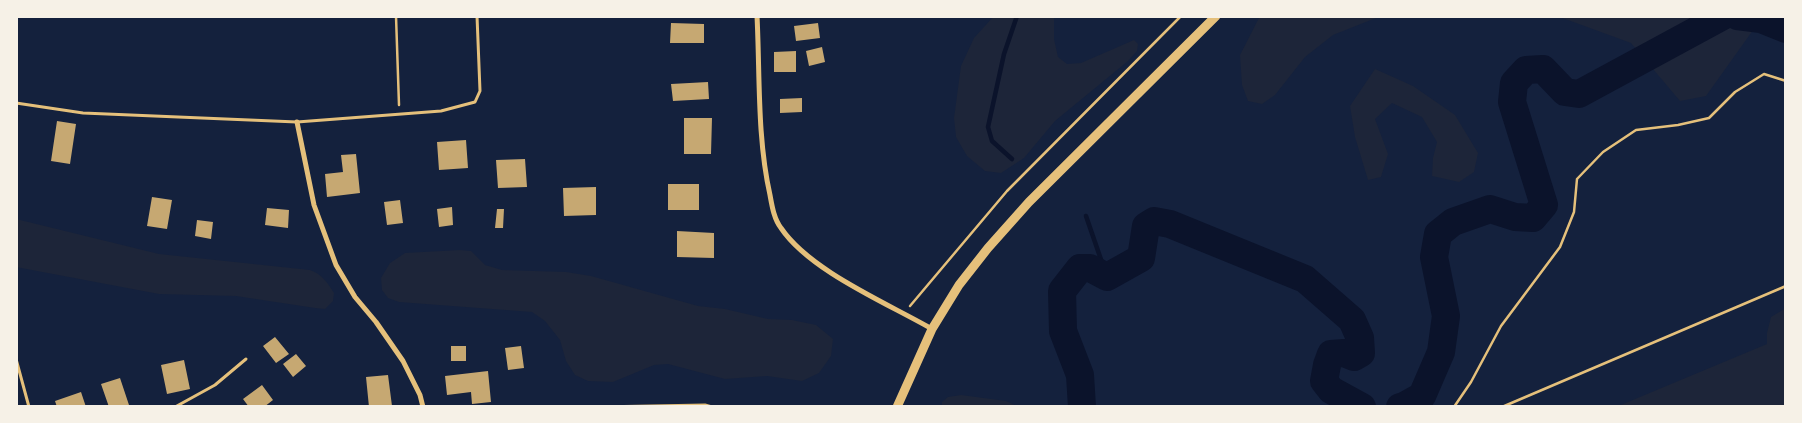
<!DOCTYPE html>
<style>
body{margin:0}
#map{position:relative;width:1802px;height:423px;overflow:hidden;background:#14213d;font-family:"Exo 2",sans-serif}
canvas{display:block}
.frame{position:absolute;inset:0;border:18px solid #f6f1e7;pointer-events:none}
</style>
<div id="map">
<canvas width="1802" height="423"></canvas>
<div class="frame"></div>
</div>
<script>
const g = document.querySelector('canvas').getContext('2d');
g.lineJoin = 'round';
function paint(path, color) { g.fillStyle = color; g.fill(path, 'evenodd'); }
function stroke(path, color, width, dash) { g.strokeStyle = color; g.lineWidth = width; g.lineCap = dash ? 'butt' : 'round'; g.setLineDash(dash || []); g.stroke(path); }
paint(new Path2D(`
 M 994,16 L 1054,16 L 1054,39 L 1058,57 L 1067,64 L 1081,63 L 1134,40 L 1138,44 L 1137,51 L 1128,61 L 1055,121 L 1024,158 L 1001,173 L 985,171 L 967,156 L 956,137 L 954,118 L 961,66 L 974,38 Z
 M 1260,16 L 1381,16 L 1333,35 L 1305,57 L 1275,95 L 1262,104 L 1248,101 L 1242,85 L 1240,55 Z
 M 1557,16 L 1786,16 L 1786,29 L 1761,19 L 1706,96 L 1680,101 L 1631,43 Z
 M 1375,69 L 1413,86 L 1455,115 L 1478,153 L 1474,172 L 1459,182 L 1432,176 L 1433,158 L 1437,142 L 1422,117 L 1392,103 L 1375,119 L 1388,154 L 1381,177 L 1368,180 L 1355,137 L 1350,106 Z
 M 16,219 L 159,254 L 310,270 C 322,274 327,282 334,293 L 333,301 L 325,309 L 315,308 L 236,296 L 159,294 L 16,267 Z
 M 460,250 L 471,251 L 485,265 L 502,270 L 566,272 L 591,276 L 698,306 L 725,309 L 768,319 L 792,320 L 816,325 L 833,339 L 831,356 L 819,373 L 802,381 L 767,376 L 725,379 L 668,364 L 654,365 L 613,382 L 588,381 L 575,375 L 566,361 L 560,340 L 545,321 L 532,312 L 399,302 L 388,298 L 382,290 L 381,278 L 390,263 L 405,253 Z
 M 1786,308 L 1786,407 L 1616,407 L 1767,344 L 1767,333 L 1771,317 Z
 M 961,395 L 1006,401 L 1019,407 L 942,407 L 942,402 L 948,397 Z`), '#1d2539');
stroke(new Path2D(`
 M 1012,159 L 992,141 L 988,127 L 1004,54 L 1017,16
 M 1086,216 L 1107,277`), '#0b132b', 4.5);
stroke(new Path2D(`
 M 1737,16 L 1761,19 L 1786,29
 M 1082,407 L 1080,375 L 1063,331 L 1062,291 L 1080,268 L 1090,268 L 1107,277 L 1141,258 L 1146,226 L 1154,221 L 1170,224 L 1305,279 L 1352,320 L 1360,338 L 1361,353 L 1354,357 L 1344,353 L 1331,354 L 1327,365 L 1324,381 L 1331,390 L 1362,407
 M 1400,407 L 1404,406 L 1422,396 L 1441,352 L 1446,316 L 1434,257 L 1438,234 L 1453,222 L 1490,209 L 1515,217 L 1533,218 L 1544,205 L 1512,102 L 1514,83 L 1526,70 L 1543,69 L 1565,92 L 1579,94 L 1723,16`), '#0b132b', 28);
paint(new Path2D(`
 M 671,23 L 704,24 L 704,43 L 670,43 Z
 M 818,23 L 820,38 L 796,41 L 794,26 Z
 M 822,47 L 825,62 L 809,66 L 806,51 Z
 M 796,51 L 796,72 L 774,72 L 774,52 Z
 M 708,82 L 709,99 L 673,101 L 671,84 Z
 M 802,98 L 802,112 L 780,113 L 780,99 Z
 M 684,118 L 712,118 L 711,154 L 684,154 Z
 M 57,121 L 76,124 L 70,164 L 51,161 Z
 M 466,140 L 468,168 L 439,170 L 437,142 Z
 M 356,154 L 360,193 L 327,197 L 325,174 L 343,172 L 341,155 Z
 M 525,159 L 527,187 L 498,188 L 496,160 Z
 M 668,184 L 699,184 L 699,210 L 668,210 Z
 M 596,187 L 596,215 L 564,216 L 563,188 Z
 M 152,197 L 172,200 L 167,229 L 147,226 Z
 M 400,200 L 403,223 L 387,225 L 384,202 Z
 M 452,207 L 453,225 L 439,227 L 437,209 Z
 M 267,208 L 289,210 L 288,228 L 265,225 Z
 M 497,209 L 504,209 L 503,228 L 495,228 Z
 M 197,220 L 213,222 L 211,239 L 195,236 Z
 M 677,231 L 714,233 L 714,258 L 677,257 Z
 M 275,337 L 289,354 L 276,363 L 263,346 Z
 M 451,346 L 466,346 L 466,361 L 451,361 Z
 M 521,346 L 524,368 L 508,370 L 505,348 Z
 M 296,354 L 306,366 L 293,377 L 283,364 Z
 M 184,360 L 190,389 L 167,394 L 161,365 Z
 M 488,371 L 491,402 L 472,404 L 471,392 L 447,395 L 445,376 Z
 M 388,375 L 392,406 L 369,407 L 366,377 Z
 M 120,378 L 129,405 L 109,407 L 101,384 Z
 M 262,385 L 273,400 L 264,407 L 249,407 L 243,399 Z
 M 81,392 L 86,407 L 57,407 L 55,401 Z`), '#c6a872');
stroke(new Path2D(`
 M 396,16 L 399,105
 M 910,306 L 1007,191 L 1181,16
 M 1454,407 L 1471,382 L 1501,326 L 1560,247 L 1574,212 L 1577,179 L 1603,152 L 1636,130 L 1678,125 L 1709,118 L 1735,92 L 1764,74 L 1786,81
 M 1502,407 L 1786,286`), '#e5c07b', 2.5);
stroke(new Path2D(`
 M 16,103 L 83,113 L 297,122 L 441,111 L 475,102 L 480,91 L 477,16
 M 16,359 L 29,407
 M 175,407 L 215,385 L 246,359
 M 597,407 L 705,405 L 712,407`), '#e5c07b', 3);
stroke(new Path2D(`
 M 757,16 C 760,75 757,137 770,195 C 772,206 774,219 781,228 C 810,271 887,303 932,329
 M 297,122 L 314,205 L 336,265 L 355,297 L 376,322 L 403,361 L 420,395 L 423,407`), '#e5c07b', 5);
stroke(new Path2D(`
 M 897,407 L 932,329 L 959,285 L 988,248 L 1029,202 L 1216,16`), '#e5c07b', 9);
</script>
